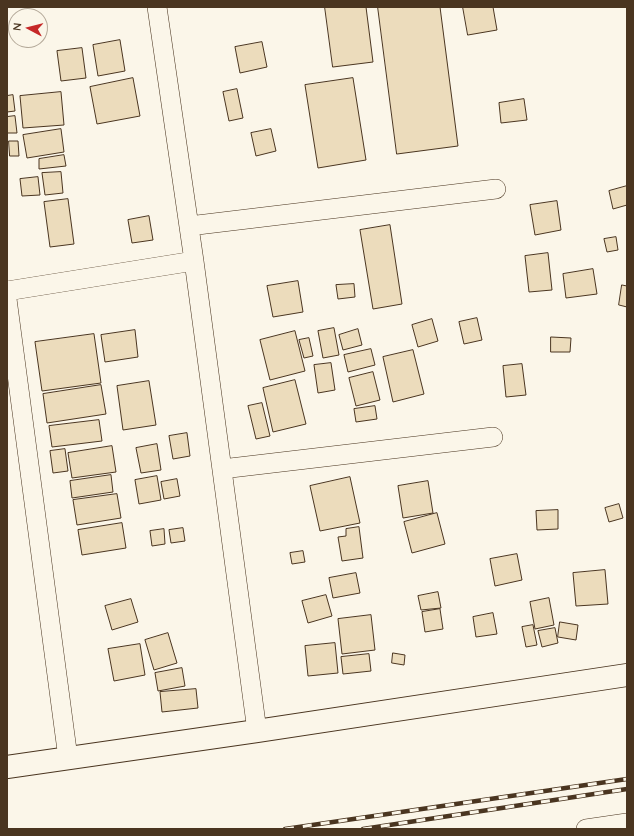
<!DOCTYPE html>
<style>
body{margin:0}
#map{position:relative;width:634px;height:836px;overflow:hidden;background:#fbf6e9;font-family:Quicksand,sans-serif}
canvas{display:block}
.frame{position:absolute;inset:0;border:8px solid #4a3520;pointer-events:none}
.north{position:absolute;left:8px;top:8px;width:40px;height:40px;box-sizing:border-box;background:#fbf6e9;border:1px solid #b4a999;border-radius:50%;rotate:277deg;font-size:11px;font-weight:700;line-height:16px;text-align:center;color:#4a3520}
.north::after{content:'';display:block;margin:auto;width:14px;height:18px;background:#c62828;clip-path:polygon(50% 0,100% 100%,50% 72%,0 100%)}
</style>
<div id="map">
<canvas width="634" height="836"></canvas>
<div class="frame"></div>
<div class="north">N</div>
</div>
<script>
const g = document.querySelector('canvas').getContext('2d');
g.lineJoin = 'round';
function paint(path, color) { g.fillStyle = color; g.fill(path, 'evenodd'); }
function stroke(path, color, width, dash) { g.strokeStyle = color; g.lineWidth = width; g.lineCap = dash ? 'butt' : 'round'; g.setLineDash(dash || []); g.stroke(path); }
const building = new Path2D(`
 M 325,7 L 366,7 L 373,62 L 333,67 Z
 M 378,7 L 440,7 L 458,146 L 397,154 Z
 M 463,7 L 493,7 L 497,30 L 468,35 Z
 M 120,40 L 125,71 L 98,76 L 93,45 Z
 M 262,42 L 267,67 L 240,73 L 235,47 Z
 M 82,48 L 86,78 L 61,81 L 57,51 Z
 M 133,78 L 140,116 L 97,124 L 90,87 Z
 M 353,78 L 366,160 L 318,168 L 305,85 Z
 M 237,89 L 243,118 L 229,121 L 223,92 Z
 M 61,92 L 64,125 L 23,128 L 20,96 Z
 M 13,95 L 15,111 L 7,112 L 7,96 Z
 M 524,99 L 527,120 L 501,123 L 499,103 Z
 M 15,116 L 17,133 L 7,133 L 7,117 Z
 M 61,129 L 64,152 L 27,158 L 23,135 Z
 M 271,129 L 276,151 L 256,156 L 251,133 Z
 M 9,141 L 18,141 L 19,156 L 10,156 Z
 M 64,155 L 66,166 L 39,169 L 39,159 Z
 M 61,172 L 63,193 L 45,195 L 42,173 Z
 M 38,177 L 40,195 L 22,196 L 20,179 Z
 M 627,186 L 627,205 L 613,209 L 609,191 Z
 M 68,199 L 74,244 L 50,247 L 44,202 Z
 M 557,201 L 561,230 L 535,235 L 530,205 Z
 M 149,216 L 153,240 L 132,243 L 128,220 Z
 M 390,225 L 402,304 L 373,309 L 360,230 Z
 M 616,237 L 618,250 L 607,252 L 604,239 Z
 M 548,253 L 552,290 L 529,292 L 525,256 Z
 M 593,269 L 597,294 L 566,298 L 563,274 Z
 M 298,281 L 303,312 L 273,317 L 267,286 Z
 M 354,284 L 355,297 L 338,299 L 336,285 Z
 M 622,285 L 627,286 L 627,307 L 619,305 Z
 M 477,318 L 482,340 L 464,344 L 459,322 Z
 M 432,319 L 438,341 L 418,347 L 412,325 Z
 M 334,328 L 339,355 L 323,358 L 318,331 Z
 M 358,329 L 362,345 L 343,350 L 339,335 Z
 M 135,330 L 138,357 L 105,362 L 101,335 Z
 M 295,331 L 305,371 L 270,380 L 260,340 Z
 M 94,334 L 101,383 L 42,391 L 35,342 Z
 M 551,337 L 571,338 L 570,352 L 551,352 Z
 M 309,338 L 313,356 L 304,358 L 299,340 Z
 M 371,349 L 375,365 L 348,372 L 344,355 Z
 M 413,350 L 424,394 L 393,402 L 383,357 Z
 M 331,363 L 335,390 L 318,393 L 314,365 Z
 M 522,364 L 526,395 L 506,397 L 503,366 Z
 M 373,372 L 380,400 L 356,406 L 349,378 Z
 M 295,380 L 306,424 L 273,432 L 263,388 Z
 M 149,381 L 156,425 L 123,430 L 117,386 Z
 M 101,385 L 106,414 L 47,423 L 43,394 Z
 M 262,403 L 270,436 L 256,439 L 248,406 Z
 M 375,406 L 377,419 L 356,422 L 354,409 Z
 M 99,420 L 102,441 L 52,447 L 49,426 Z
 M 187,433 L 190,456 L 173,459 L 169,436 Z
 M 157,444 L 161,470 L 141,473 L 136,448 Z
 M 112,446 L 116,472 L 72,478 L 68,453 Z
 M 65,449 L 68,471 L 53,473 L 50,451 Z
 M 111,475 L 113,492 L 72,498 L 70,481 Z
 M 157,476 L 161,500 L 139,504 L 135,480 Z
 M 350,477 L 360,523 L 320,531 L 310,486 Z
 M 177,479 L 180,496 L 164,499 L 161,482 Z
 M 428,481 L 433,513 L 403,518 L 398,486 Z
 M 117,494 L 121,518 L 77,525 L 73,500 Z
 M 619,504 L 623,518 L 609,522 L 605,508 Z
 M 558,510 L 558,529 L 537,530 L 536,511 Z
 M 437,513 L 445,544 L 412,553 L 404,522 Z
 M 122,523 L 126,548 L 82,555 L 78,530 Z
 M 359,527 L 363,558 L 342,561 L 338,537 L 346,536 L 346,529 Z
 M 183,528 L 185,541 L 171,543 L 169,530 Z
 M 164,529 L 165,544 L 152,546 L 150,531 Z
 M 303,551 L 305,562 L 292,564 L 290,553 Z
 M 517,554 L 522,580 L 495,586 L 490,559 Z
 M 605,570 L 608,604 L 576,606 L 573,573 Z
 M 356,573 L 360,593 L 333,598 L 329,578 Z
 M 438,592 L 441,608 L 421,610 L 418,596 Z
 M 326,595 L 332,616 L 308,623 L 302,601 Z
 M 549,598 L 554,625 L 535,629 L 530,602 Z
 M 131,599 L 138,622 L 112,630 L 105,606 Z
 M 440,609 L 443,629 L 425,632 L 422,612 Z
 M 493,613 L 497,634 L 476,637 L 473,617 Z
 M 371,615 L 375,650 L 342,654 L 338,619 Z
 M 560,622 L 578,625 L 576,640 L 558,637 Z
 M 533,625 L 537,645 L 526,647 L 522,627 Z
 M 555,628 L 558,643 L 542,647 L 538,631 Z
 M 168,633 L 177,663 L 154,670 L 145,640 Z
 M 335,643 L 338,673 L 308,676 L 305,646 Z
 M 140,644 L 145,675 L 114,681 L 108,649 Z
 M 393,653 L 405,655 L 404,665 L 392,663 Z
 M 369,654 L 371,671 L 343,674 L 341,657 Z
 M 182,668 L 185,686 L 158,691 L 155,673 Z
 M 196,689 L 198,708 L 162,712 L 160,692 Z`);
paint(building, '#ecdcbc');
stroke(building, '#4a3520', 1);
const minor = new Path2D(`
 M 157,7 L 194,261 L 257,731
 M 189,226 L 496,189
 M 7,291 L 194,261
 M 7,299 L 68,758
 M 222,469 L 493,437
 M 586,829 L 627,823`);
const tertiary = new Path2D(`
 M 7,767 L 257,731 L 627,675`);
stroke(minor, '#4a3520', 20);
stroke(tertiary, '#4a3520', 24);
stroke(minor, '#fbf6e9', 19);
stroke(tertiary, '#fbf6e9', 22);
const rail = new Path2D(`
 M 285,829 L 627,779
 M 363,829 L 627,789`);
stroke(rail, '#4a3520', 4.5);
stroke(rail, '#fbf6e9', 3, [9]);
</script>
